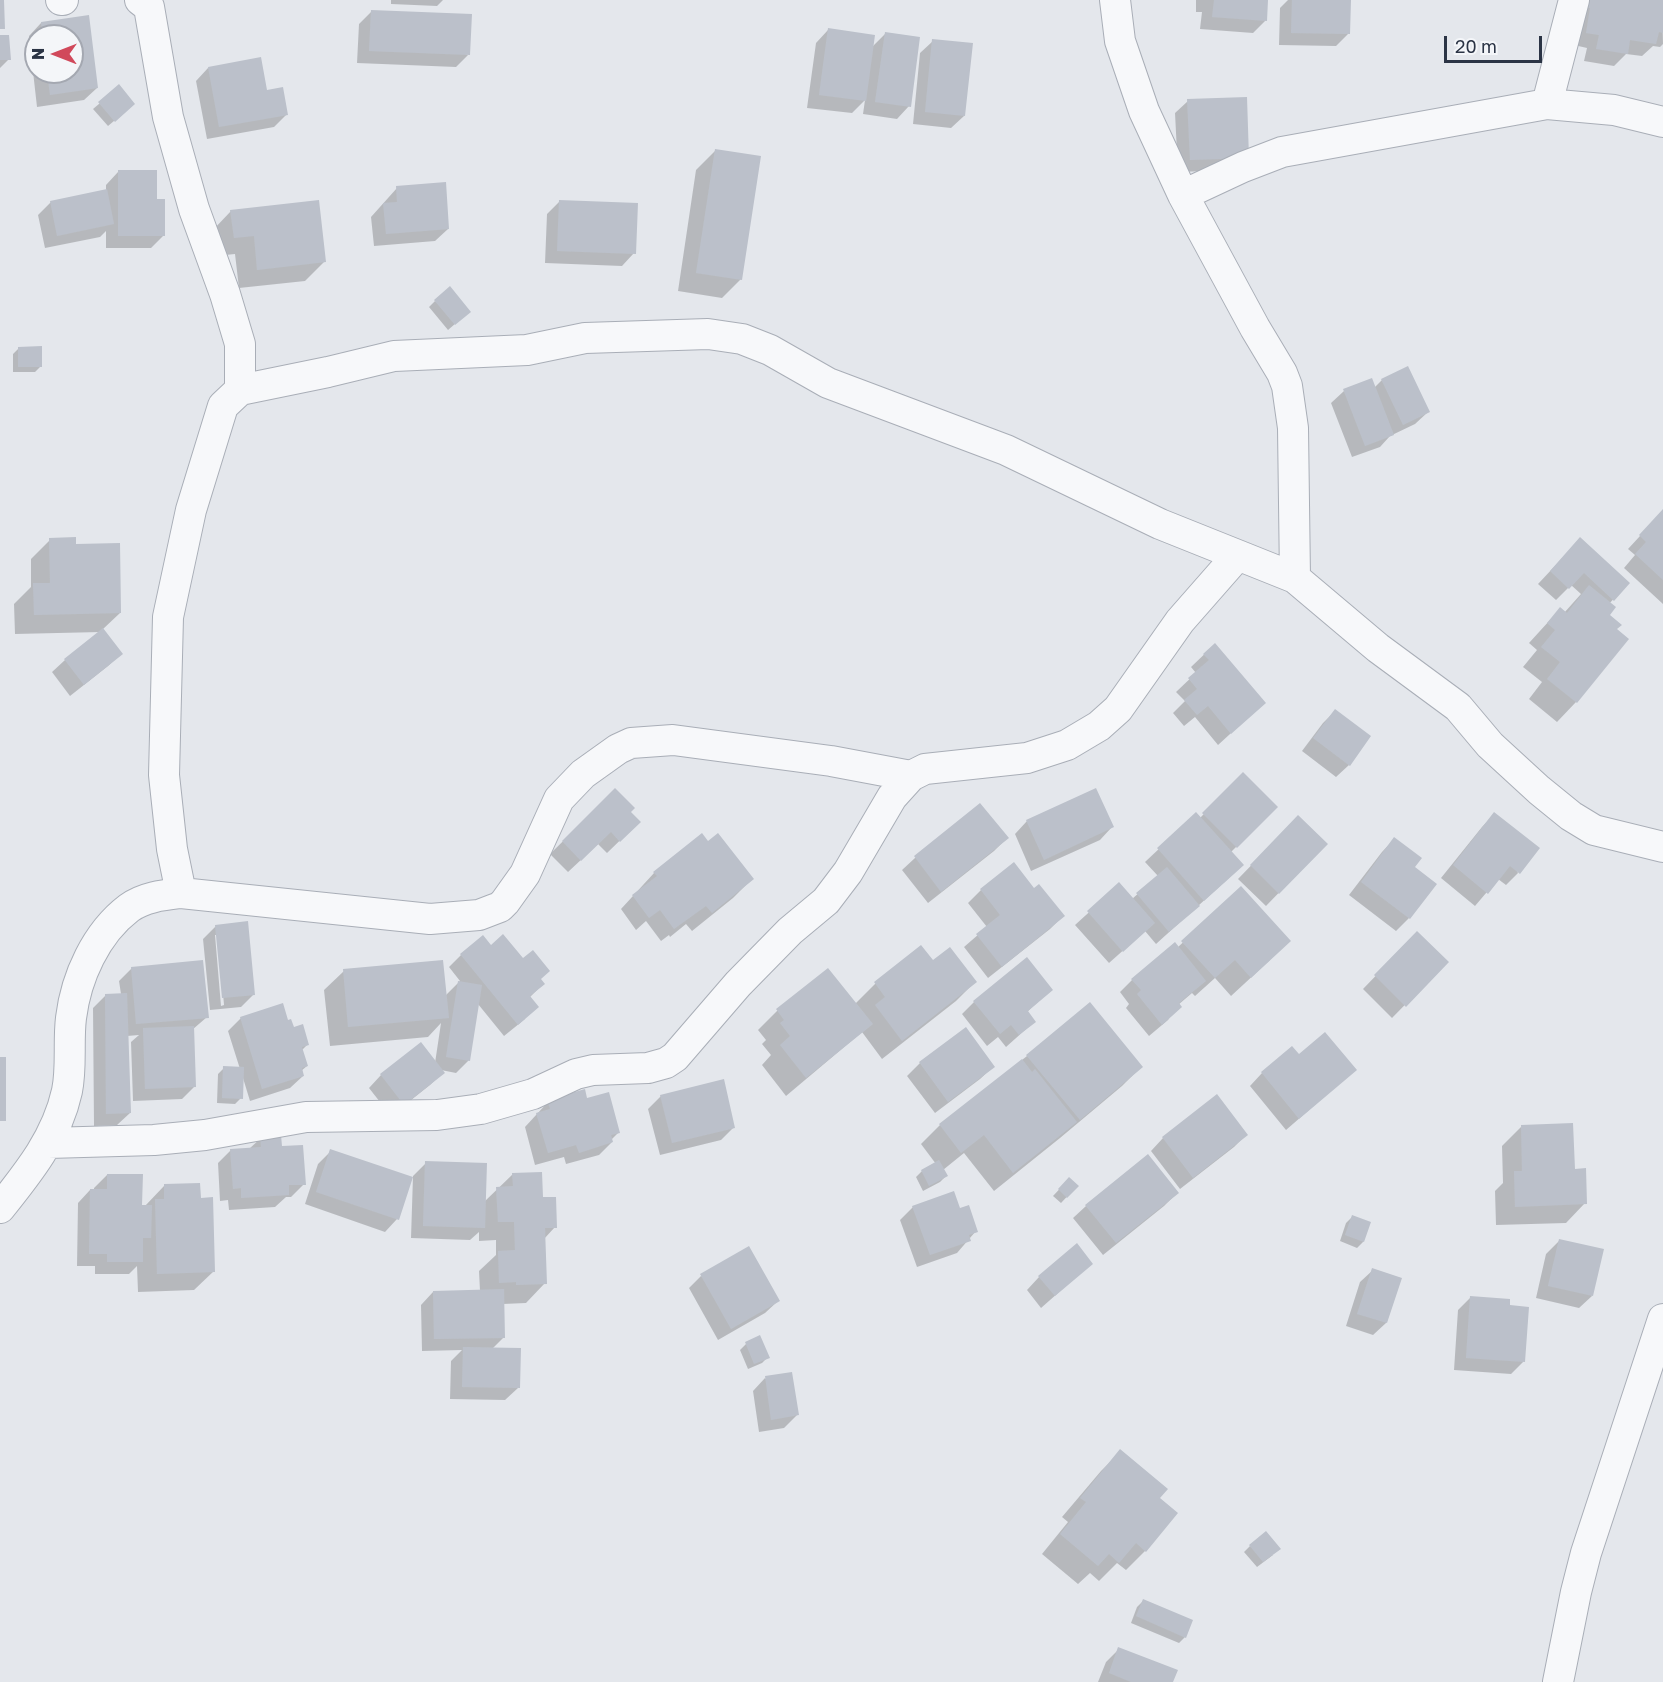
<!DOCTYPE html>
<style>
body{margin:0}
#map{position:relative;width:1663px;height:1682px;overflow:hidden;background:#e4e7ec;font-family:"Golos Text",sans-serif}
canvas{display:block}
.north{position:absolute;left:24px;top:24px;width:60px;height:60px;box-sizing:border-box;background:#f4f6f9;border:2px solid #a4a8b1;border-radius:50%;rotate:270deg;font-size:16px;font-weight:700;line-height:24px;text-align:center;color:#2b3445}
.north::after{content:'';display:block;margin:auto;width:21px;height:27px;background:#d1495b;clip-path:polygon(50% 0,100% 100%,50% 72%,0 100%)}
.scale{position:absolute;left:1444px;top:36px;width:98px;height:27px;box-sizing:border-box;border:3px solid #2b3445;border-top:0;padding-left:8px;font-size:18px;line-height:21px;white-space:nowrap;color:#2b3445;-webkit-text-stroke:4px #f4f6f9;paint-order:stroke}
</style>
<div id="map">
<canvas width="1663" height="1682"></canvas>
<div class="north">N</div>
<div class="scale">20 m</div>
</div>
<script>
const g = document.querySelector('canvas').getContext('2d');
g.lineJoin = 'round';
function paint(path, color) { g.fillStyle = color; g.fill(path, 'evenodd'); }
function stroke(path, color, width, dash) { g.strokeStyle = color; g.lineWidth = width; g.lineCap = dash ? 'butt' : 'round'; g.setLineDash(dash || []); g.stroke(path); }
paint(new Path2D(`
 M 391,0 L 443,0 L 437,6 L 391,4 Z
 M 1196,0 L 1267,0 L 1266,20 L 1253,33 L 1200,29 L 1202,12 L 1196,12 Z
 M 1288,0 L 1349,0 L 1348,34 L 1336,46 L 1279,45 L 1280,8 Z
 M 1573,0 L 1662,0 L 1663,44 L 1660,47 L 1653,46 L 1642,56 L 1626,54 L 1614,66 L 1584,61 L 1587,48 L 1574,45 Z
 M 372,11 L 468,55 L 456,67 L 357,63 L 359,24 Z
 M 87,17 L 97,88 L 84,100 L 37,107 L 29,36 L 41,23 ZM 36,36 L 72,36 L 72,72 L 36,72 Z
 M 828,30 L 872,47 L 885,34 L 909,106 L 897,119 L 863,114 L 865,100 L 852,113 L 807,108 L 816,43 Z
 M 0,37 L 9,59 L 0,68 Z
 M 933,41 L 964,116 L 951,128 L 913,124 L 920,53 Z
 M 208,68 L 265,92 L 287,114 L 274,127 L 207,139 L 196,81 Z
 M 119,87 L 127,110 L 108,126 L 93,109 Z
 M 1188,101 L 1235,170 L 1178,172 L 1175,113 Z
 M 715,151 L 741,279 L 722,298 L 678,291 L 696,170 Z
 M 118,172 L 156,200 L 163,236 L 151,248 L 106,248 L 106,231 L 100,237 L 45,248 L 38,215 L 51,202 L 106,191 L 106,185 Z
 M 397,188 L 448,229 L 435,241 L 374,246 L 371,217 Z
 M 559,202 L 634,253 L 622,266 L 545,263 L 547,214 Z
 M 231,211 L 324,262 L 305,281 L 239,288 L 235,254 L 215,256 L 212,231 Z
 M 435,301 L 463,317 L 448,330 L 429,307 Z
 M 19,348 L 41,366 L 35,372 L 13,372 L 13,354 Z
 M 1382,380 L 1428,412 L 1415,424 L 1390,436 L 1380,447 L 1352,457 L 1331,403 L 1344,391 L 1374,388 Z
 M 1663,511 L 1663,604 L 1624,568 L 1635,555 L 1628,549 Z
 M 50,540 L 75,546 L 120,613 L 102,630 L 121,654 L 108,666 L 70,696 L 52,672 L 65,660 L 101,632 L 15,634 L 14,604 L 31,587 L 31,559 Z
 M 1568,552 L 1628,583 L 1609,604 L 1608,615 L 1615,630 L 1627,639 L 1576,702 L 1557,722 L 1529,699 L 1542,682 L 1523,667 L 1537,650 L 1529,643 L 1560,609 L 1564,613 L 1581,594 L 1571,585 L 1556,600 L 1538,584 Z
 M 1214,645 L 1264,703 L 1218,745 L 1195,717 L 1184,726 L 1173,713 L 1185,701 L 1176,692 L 1196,673 L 1191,667 Z
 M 1335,711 L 1349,765 L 1336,777 L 1302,751 L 1323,723 Z
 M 1243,774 L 1276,807 L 1231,852 L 1230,877 L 1156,944 L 1145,931 L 1109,963 L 1075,925 L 1119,885 L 1132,899 L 1158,876 L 1145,862 L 1196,814 L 1200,818 Z
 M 615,790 L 629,812 L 639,822 L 607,853 L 598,844 L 568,872 L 550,854 Z
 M 980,805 L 1007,838 L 994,851 L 928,903 L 902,870 L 915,858 Z
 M 1494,814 L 1518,873 L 1506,885 L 1498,879 L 1475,906 L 1441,878 L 1482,827 Z
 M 1298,817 L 1326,844 L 1266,906 L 1238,879 Z
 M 1027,821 L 1112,827 L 1100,840 L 1031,871 L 1015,834 Z
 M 1394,839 L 1413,867 L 1435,884 L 1409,918 L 1396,931 L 1349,895 L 1382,852 Z
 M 708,843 L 752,879 L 733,898 L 692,931 L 686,924 L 670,937 L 669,935 L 661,941 L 646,921 L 636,930 L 621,909 L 654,873 Z
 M 1241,888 L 1270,960 L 1231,996 L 1215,978 L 1195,996 L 1192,993 L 1178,1005 L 1168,1020 L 1149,1036 L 1126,1008 L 1129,1004 L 1120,992 L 1132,980 L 1177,948 Z
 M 981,890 L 1034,890 L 1063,916 L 1050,929 L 988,978 L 964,947 L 987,927 L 968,903 Z
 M 216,926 L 254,994 L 241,1007 L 210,1010 L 203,939 ZM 215,935 L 218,935 L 224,1005 L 221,1006 Z
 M 1417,933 L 1447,962 L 1392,1018 L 1363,989 Z
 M 491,947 L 539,979 L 543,984 L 530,997 L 525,1019 L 504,1036 L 478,1004 L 469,1060 L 456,1073 L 441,1070 L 443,1073 L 430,1085 L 391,1116 L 369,1088 L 381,1075 L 435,1063 L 441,1023 L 428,1037 L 330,1046 L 324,990 L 344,971 L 445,996 L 460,981 L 449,967 L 461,955 Z
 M 921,947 L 933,962 L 975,982 L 956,1001 L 882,1059 L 862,1032 L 786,1096 L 762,1065 L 771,1055 L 762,1044 L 766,1040 L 758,1030 L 777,1011 L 828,970 L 855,1004 L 875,984 Z
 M 132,968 L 207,1017 L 192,1030 L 194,1087 L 182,1099 L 133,1101 L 131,1042 L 139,1035 L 127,1036 L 130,1113 L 117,1125 L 94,1126 L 93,1008 L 106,995 L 121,994 L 119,981 Z
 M 1051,990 L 1027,1012 L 1034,1022 L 1006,1047 L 998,1037 L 987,1046 L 962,1014 L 974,1002 Z
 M 241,1018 L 287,1022 L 308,1044 L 302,1050 L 307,1066 L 301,1071 L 303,1076 L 290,1088 L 250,1101 L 243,1078 L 241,1098 L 235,1104 L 217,1103 L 218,1074 L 224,1068 L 240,1069 L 228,1031 Z
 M 1027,1056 L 1141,1067 L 1122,1086 L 1060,1138 L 994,1191 L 964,1153 L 943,1170 L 946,1176 L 940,1182 L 923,1191 L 916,1177 L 922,1171 L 936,1164 L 921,1144 L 940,1125 Z
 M 1299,1056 L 1355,1070 L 1286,1130 L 1250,1086 L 1262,1073 Z
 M 920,1063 L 993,1067 L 980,1079 L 935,1113 L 907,1076 Z
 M 661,1096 L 734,1127 L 721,1140 L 660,1155 L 648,1109 Z
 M 586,1100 L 619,1132 L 611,1140 L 612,1142 L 599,1155 L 566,1164 L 564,1157 L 535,1165 L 525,1127 L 548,1102 Z
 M 1521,1127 L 1585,1203 L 1566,1223 L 1496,1225 L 1495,1191 L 1503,1183 L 1502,1146 Z
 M 1246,1135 L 1234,1147 L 1180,1189 L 1151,1151 L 1163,1138 Z
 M 261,1138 L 281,1147 L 304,1184 L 291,1197 L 286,1197 L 275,1207 L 229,1210 L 228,1200 L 220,1201 L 218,1163 L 231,1150 L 249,1149 Z
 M 331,1151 L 397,1219 L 385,1232 L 305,1204 L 318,1164 Z
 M 426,1163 L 484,1202 L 513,1174 L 542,1198 L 555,1227 L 544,1239 L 545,1283 L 526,1303 L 503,1304 L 504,1337 L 492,1349 L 518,1388 L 505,1400 L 450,1399 L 451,1361 L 462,1350 L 422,1351 L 421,1305 L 433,1292 L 480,1291 L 479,1271 L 496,1255 L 496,1240 L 479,1241 L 479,1232 L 470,1240 L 411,1238 L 413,1176 Z
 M 107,1175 L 141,1206 L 145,1206 L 164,1186 L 214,1271 L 194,1290 L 138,1292 L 137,1266 L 129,1274 L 95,1274 L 95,1266 L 77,1266 L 78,1203 L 90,1190 L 94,1191 L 94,1188 Z
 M 1069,1179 L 1077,1186 L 1061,1203 L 1053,1196 Z
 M 1177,1193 L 1164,1206 L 1103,1255 L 1073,1218 L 1086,1206 Z
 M 913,1207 L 960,1210 L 976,1231 L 957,1253 L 917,1267 L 900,1220 Z
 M 1352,1217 L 1369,1223 L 1363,1242 L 1357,1248 L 1340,1241 L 1346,1223 Z
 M 1559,1241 L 1592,1296 L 1579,1308 L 1536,1298 L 1546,1254 Z
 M 1091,1264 L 1041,1308 L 1027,1290 L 1039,1277 Z
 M 1373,1270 L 1400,1278 L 1386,1323 L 1373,1335 L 1346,1326 L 1360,1282 Z
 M 701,1276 L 778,1301 L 765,1313 L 718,1340 L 689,1288 Z
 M 1471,1297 L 1524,1361 L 1511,1374 L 1454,1370 L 1458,1310 Z
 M 760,1337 L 768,1357 L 762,1363 L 748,1369 L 740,1350 L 746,1344 Z
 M 765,1378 L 797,1415 L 784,1428 L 759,1432 L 753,1391 Z
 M 1121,1451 L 1158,1498 L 1145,1551 L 1126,1570 L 1117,1563 L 1099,1581 L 1090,1573 L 1078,1584 L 1042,1554 L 1068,1522 L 1062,1517 L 1101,1471 Z
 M 1250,1546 L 1273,1555 L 1257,1567 L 1244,1552 Z
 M 1143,1601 L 1185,1637 L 1179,1643 L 1131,1623 L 1137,1607 Z
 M 1119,1649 L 1172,1682 L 1098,1682 L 1106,1662 Z`), '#0003');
paint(new Path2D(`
 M 0,0 L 4,0 L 5,29 L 0,29 Z
 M 1214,0 L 1268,0 L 1267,21 L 1212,17 Z
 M 1292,0 L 1351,0 L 1350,34 L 1291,33 Z
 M 1583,0 L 1663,0 L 1663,33 L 1659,32 L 1656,44 L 1630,40 L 1628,54 L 1596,49 L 1599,35 L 1586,33 L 1590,8 L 1582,6 Z
 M 371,10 L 472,14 L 470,55 L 369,51 Z
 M 89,15 L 98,88 L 50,95 L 47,72 L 72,72 L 72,36 L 42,36 L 41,22 Z
 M 828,28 L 875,35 L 866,101 L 819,95 Z
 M 885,32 L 920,37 L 911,107 L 875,102 Z
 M 0,35 L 9,35 L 11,60 L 0,60 Z
 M 932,39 L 973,43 L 965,116 L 925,112 Z
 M 261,57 L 267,90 L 283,87 L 288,115 L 219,127 L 208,67 Z
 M 119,84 L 135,104 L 115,122 L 98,102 Z
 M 1247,97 L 1249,158 L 1190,160 L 1187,99 Z
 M 715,149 L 761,156 L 742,280 L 696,273 Z
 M 118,170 L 157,170 L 157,199 L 165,199 L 165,236 L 118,236 Z
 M 446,182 L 449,229 L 386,234 L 383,203 L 397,202 L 396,186 Z
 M 107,189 L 114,224 L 57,236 L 50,201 Z
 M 319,200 L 326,262 L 257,270 L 254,236 L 234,238 L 230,210 Z
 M 559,200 L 638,203 L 636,254 L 557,251 Z
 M 450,286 L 471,312 L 455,325 L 434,300 Z
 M 42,346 L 42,367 L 18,367 L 18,347 Z
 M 1408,366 L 1430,412 L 1403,425 L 1381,379 Z
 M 1372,378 L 1394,435 L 1365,446 L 1343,389 Z
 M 1663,509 L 1663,580 L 1635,554 L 1646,542 L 1639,535 Z
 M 76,537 L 76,544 L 120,543 L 121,613 L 34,615 L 33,583 L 50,583 L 49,538 Z
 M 1580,537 L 1630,583 L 1614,601 L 1584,573 L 1569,589 L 1550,571 Z
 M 1589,585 L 1616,607 L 1610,615 L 1622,625 L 1617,629 L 1629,639 L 1577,703 L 1547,679 L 1560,662 L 1541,647 L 1555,630 L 1547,623 L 1560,607 L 1567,613 Z
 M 103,628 L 123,654 L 84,685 L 64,659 Z
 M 1215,643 L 1266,703 L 1231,734 L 1208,706 L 1197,715 L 1184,700 L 1197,689 L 1188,678 L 1209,660 L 1203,654 Z
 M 1335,709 L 1371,736 L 1350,766 L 1313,738 Z
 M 1243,772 L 1278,807 L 1237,848 L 1202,813 Z
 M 615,788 L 635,808 L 631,812 L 641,822 L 620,842 L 611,832 L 581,861 L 562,841 Z
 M 1096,788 L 1114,827 L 1044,860 L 1026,820 Z
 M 980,803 L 1009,838 L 941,892 L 914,856 Z
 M 1196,812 L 1244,865 L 1204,901 L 1157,848 Z
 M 1494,812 L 1540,848 L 1520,874 L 1510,866 L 1488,894 L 1453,865 Z
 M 1298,815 L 1328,844 L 1279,894 L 1250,865 Z
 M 702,833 L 708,841 L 718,833 L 754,879 L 712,913 L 706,906 L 674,929 L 660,910 L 649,918 L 632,895 L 657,876 L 653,872 Z
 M 1394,837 L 1422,858 L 1415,867 L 1437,884 L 1410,919 L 1361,882 Z
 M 1014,862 L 1034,888 L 1039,884 L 1065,916 L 1002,967 L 976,934 L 1000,915 L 980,889 Z
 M 1167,867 L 1200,906 L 1169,932 L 1136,893 Z
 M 1119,882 L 1155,923 L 1123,952 L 1087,911 Z
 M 1241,886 L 1291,941 L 1251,978 L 1235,960 L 1215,978 L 1181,941 Z
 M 248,921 L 255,995 L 222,998 L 215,925 Z
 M 1417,931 L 1449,962 L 1406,1007 L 1374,975 Z
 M 503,934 L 523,958 L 533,950 L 550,971 L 541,979 L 545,984 L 530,996 L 539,1007 L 518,1025 L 460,954 L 483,935 L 491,945 Z
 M 1175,942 L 1206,981 L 1179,1003 L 1182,1007 L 1162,1025 L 1137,994 L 1141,990 L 1131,979 Z
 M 921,945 L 933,960 L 950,947 L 977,982 L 902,1041 L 875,1005 L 885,997 L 874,982 Z
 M 1027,957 L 1053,990 L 1028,1011 L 1036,1022 L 1019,1035 L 1011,1025 L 1000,1034 L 973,1001 Z
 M 203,960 L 209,1018 L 136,1024 L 131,967 Z
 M 443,960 L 449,1018 L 348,1027 L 343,969 Z
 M 828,968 L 873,1024 L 806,1078 L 780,1045 L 790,1036 L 780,1023 L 784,1020 L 776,1009 Z
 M 458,981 L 482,985 L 470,1061 L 446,1057 Z
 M 127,993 L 131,1113 L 106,1114 L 105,994 Z
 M 1090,1002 L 1143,1067 L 1080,1120 L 1026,1055 Z
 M 283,1003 L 288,1020 L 291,1019 L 294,1027 L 303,1024 L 309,1045 L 302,1047 L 308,1066 L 302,1068 L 304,1076 L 262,1089 L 240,1017 Z
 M 194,1026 L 196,1087 L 145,1089 L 143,1028 Z
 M 966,1027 L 995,1067 L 948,1102 L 919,1062 Z
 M 1325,1032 L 1357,1070 L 1299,1119 L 1261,1072 L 1292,1046 L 1299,1054 Z
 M 421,1042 L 445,1073 L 404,1105 L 380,1074 Z
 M 0,1057 L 6,1057 L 6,1121 L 0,1121 Z
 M 1022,1059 L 1032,1072 L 1035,1069 L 1077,1122 L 1013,1173 L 984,1135 L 961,1153 L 939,1124 Z
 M 223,1066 L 244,1067 L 243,1099 L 222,1098 Z
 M 724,1079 L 735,1128 L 672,1143 L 660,1095 Z
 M 585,1089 L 587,1098 L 609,1092 L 620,1133 L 611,1135 L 613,1142 L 579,1153 L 576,1145 L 548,1153 L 536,1113 L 550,1109 L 547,1100 Z
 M 1217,1094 L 1248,1135 L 1193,1178 L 1162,1137 Z
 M 1573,1123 L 1575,1169 L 1586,1168 L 1587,1204 L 1515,1207 L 1514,1171 L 1522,1171 L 1521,1125 Z
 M 281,1135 L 282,1146 L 303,1145 L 306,1185 L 289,1185 L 289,1195 L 241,1198 L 241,1188 L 233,1189 L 230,1149 L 261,1147 L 260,1136 Z
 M 330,1149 L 413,1177 L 399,1220 L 316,1192 Z
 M 1148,1154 L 1179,1193 L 1116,1243 L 1085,1205 Z
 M 939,1160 L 948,1176 L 929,1186 L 921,1170 Z
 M 425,1161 L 487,1163 L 485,1228 L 423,1226 Z
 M 542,1172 L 543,1197 L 556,1197 L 557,1228 L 545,1228 L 547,1284 L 516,1285 L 516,1282 L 499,1283 L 498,1251 L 515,1250 L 514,1222 L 498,1222 L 496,1187 L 513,1186 L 512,1173 Z
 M 107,1174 L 143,1174 L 142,1205 L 152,1205 L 151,1238 L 143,1238 L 143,1262 L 107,1262 L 107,1254 L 89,1254 L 90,1189 L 107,1189 Z
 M 1069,1177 L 1079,1186 L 1067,1198 L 1058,1189 Z
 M 200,1183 L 201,1198 L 213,1197 L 215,1272 L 157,1274 L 155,1199 L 164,1199 L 164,1184 Z
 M 954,1191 L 960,1208 L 969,1205 L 978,1232 L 969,1235 L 971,1241 L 930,1255 L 912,1206 Z
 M 1352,1215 L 1371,1222 L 1364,1242 L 1345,1235 Z
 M 1559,1239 L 1604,1249 L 1593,1296 L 1548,1286 Z
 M 1077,1243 L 1093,1264 L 1055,1296 L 1038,1276 Z
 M 749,1246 L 780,1301 L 731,1329 L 700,1274 Z
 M 1372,1268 L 1402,1278 L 1387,1323 L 1357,1314 Z
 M 504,1289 L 505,1338 L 434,1339 L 433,1291 Z
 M 1470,1296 L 1510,1299 L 1510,1305 L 1529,1307 L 1525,1362 L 1466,1358 Z
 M 760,1335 L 770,1358 L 754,1364 L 745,1342 Z
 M 463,1347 L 521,1348 L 520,1388 L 462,1387 Z
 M 792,1372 L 799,1415 L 771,1420 L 765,1376 Z
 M 1120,1449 L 1168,1489 L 1160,1498 L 1178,1513 L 1146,1552 L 1136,1543 L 1119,1563 L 1109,1554 L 1098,1566 L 1060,1534 L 1086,1502 L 1080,1498 Z
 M 1266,1531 L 1281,1549 L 1263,1562 L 1249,1545 Z
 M 1143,1599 L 1193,1620 L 1186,1638 L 1136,1616 Z
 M 1118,1647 L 1178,1670 L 1173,1682 L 1131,1682 L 1109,1673 Z`), '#bbc0ca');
const minor = new Path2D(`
 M 61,0 L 63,0
 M 140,0 L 149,7 L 168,117 L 194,209 L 225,294 L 240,344 L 240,390
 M 1115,0 L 1120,41 L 1144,111 L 1183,195 L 1255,328 L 1282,373 L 1287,386 L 1293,428 L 1295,578
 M 1547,104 L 1574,0
 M 1183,195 L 1243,167 L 1282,152 L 1547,104 L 1614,110 L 1663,122
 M 181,893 L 172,849 L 164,775 L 168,617 L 191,510 L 223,406 L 240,390 L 328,372 L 394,356 L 527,350 L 585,338 L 708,334 L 742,339 L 770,350 L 828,383 L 1006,450 L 1160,524 L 1295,578 L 1378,648 L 1458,707 L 1490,745 L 1539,790 L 1571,816 L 1594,830 L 1663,847
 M 48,1143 L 154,1140 L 205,1135 L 306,1117 L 437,1115 L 481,1109 L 533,1094 L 576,1074 L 593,1070 L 648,1068 L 666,1063 L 675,1057 L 738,984 L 790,931 L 826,901 L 848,872 L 892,797 L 911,776 L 925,769 L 1027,758 L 1067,745 L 1099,726 L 1118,709 L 1180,621 L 1237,556
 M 0,1208 C 29,1172 57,1137 67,1091 C 72,1067 68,1042 71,1018 C 76,977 96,933 129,908 C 144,897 164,895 181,893 L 430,919 L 479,915 L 492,910 L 500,907 L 505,902 L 525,874 L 559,799 L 583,774 L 618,749 L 631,743 L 673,740 L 831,761 L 911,776
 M 1558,1682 L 1576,1592 L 1586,1553 L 1663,1319`);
stroke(minor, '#a9aeb7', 32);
stroke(minor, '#f7f8fa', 30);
</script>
